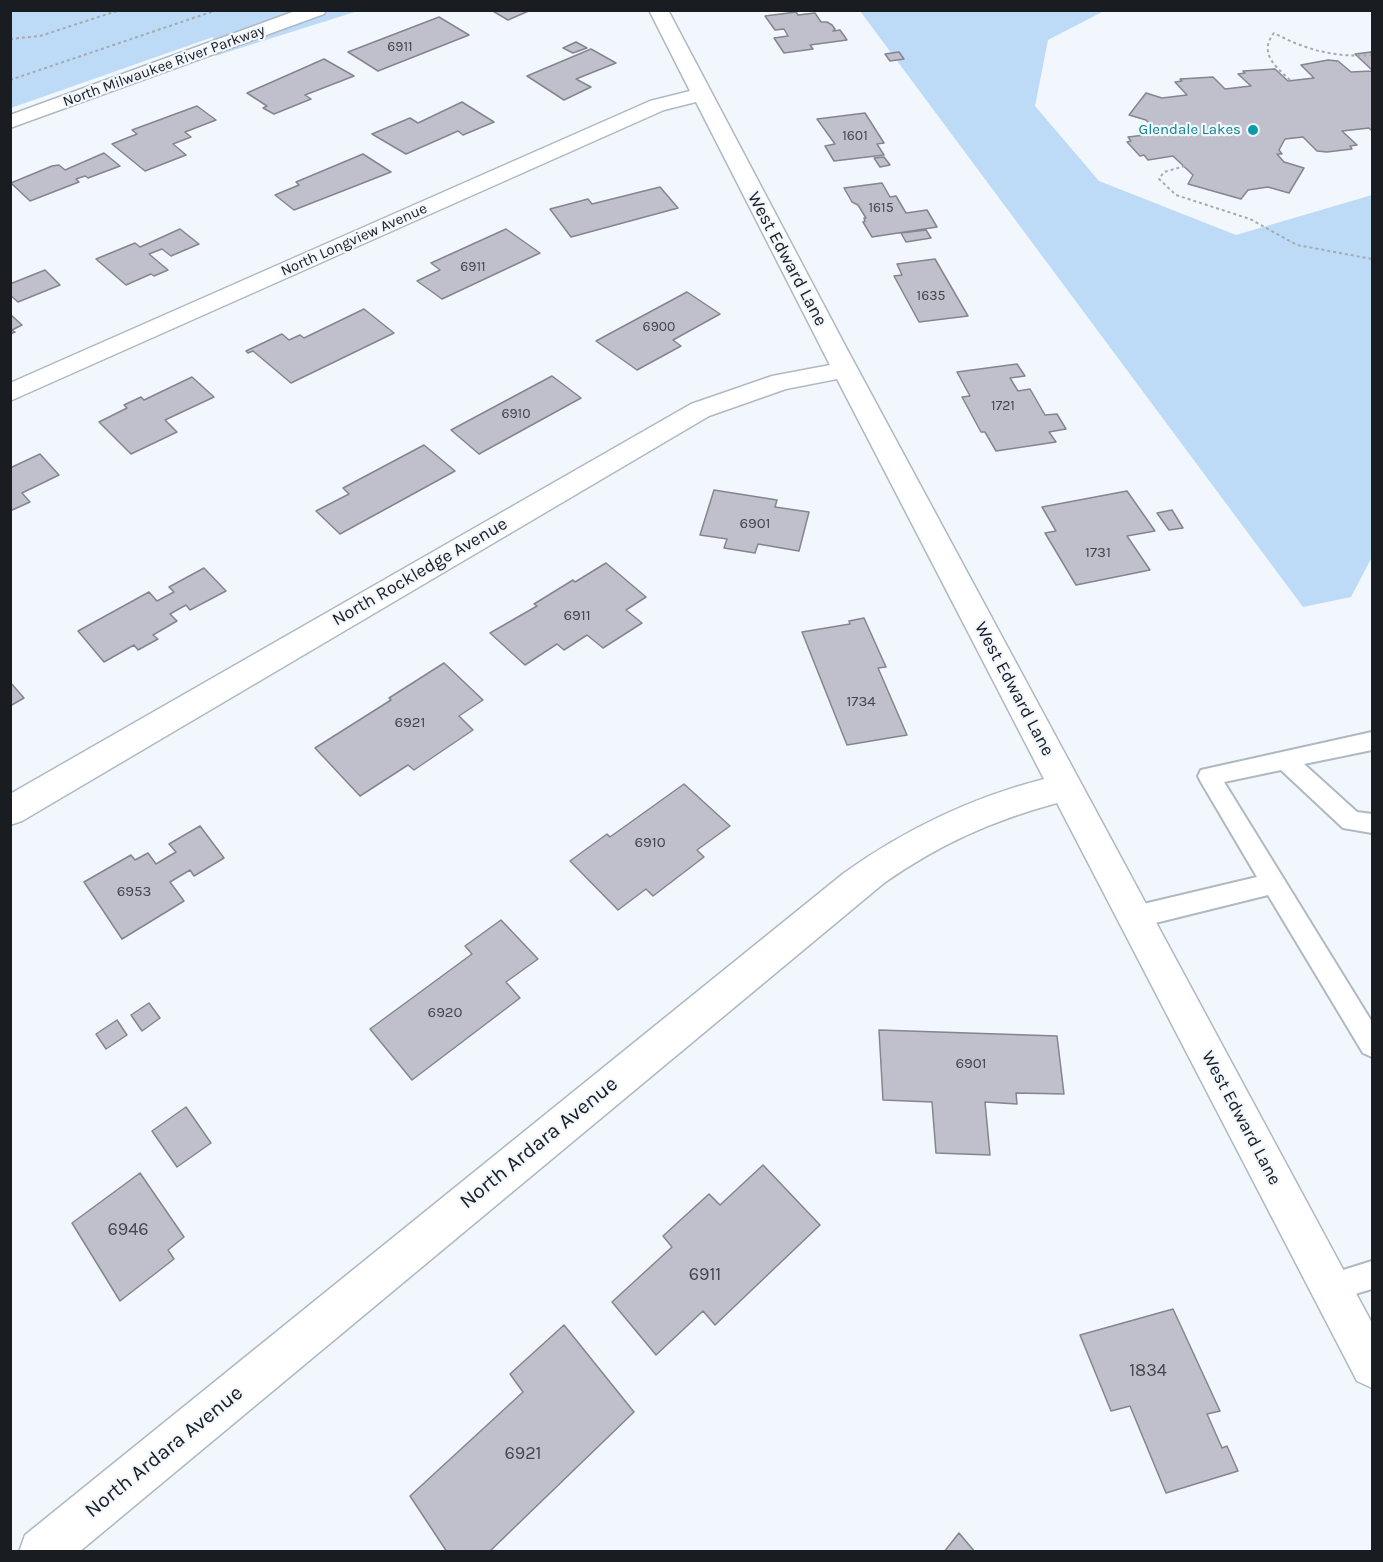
<!DOCTYPE html>
<style>
body{margin:0}
#map{position:relative;width:1383px;height:1562px;overflow:hidden;background:#f1f7fd;font-family:Karla,sans-serif}
canvas{display:block}
.frame{position:absolute;inset:0;border:12px solid #191c20;pointer-events:none}
</style>
<div id="map">
<canvas width="1383" height="1562"></canvas>
<div class="frame"></div>
</div>
<script>
const g = document.querySelector('canvas').getContext('2d');
g.lineJoin = 'round';
function paint(path, color) { g.fillStyle = color; g.fill(path, 'evenodd'); }
function stroke(path, color, width, dash) { g.strokeStyle = color; g.lineWidth = width; g.lineCap = dash ? 'butt' : 'round'; g.setLineDash(dash || []); g.stroke(path); }
function drawText(font, color, halo, rows, align = 'center') {
  g.font = font + ' Karla,sans-serif'; g.lineWidth = 4.5; g.setLineDash([]); g.textBaseline = 'middle'; g.strokeStyle = halo; g.fillStyle = color; for (const [text, x, y, turn = 0] of rows) {
    g.save(); g.translate(x, y); g.rotate((+turn || 0) * Math.PI / 180); g.textAlign = isNaN(turn) ? turn : align; if (halo) g.strokeText(text, 0, 0); g.fillText(text, 0, 0); g.restore();
  }
}
paint(new Path2D(`
 M 10,11 L 358,11 L 215,56 L 213,37 L 11,108 Z
 M 860,11 L 1104,11 L 1048,40 L 1035,106 L 1099,181 L 1236,235 L 1372,195 L 1372,557 L 1351,597 L 1303,607 Z`), '#bddbf7');
const building = new Path2D(`
 M 491,10 L 531,10 L 508,20 Z
 M 796,12 L 798,15 L 815,13 L 821,22 L 827,22 L 832,25 L 835,29 L 833,31 L 840,30 L 847,40 L 810,45 L 813,49 L 784,53 L 774,38 L 788,36 L 784,29 L 775,30 L 765,16 Z
 M 439,17 L 469,35 L 378,71 L 348,52 Z
 M 576,42 L 587,48 L 573,53 L 563,48 Z
 M 591,49 L 616,63 L 576,79 L 591,87 L 564,100 L 527,76 Z
 M 899,52 L 904,59 L 890,61 L 885,54 Z
 M 1371,52 L 1372,54 L 1372,70 L 1355,54 Z
 M 324,59 L 354,76 L 305,95 L 311,99 L 274,114 L 263,108 L 267,106 L 247,93 Z
 M 1328,60 L 1338,61 L 1351,72 L 1372,71 L 1372,131 L 1369,128 L 1342,131 L 1357,145 L 1350,146 L 1352,149 L 1327,152 L 1317,151 L 1303,137 L 1285,139 L 1279,150 L 1282,154 L 1277,154 L 1284,162 L 1304,168 L 1289,193 L 1268,187 L 1248,190 L 1241,199 L 1188,184 L 1193,175 L 1173,156 L 1148,160 L 1144,155 L 1140,156 L 1127,142 L 1131,141 L 1128,137 L 1153,134 L 1146,126 L 1151,125 L 1146,120 L 1129,115 L 1146,93 L 1162,98 L 1187,95 L 1175,82 L 1182,81 L 1180,79 L 1213,77 L 1225,89 L 1251,86 L 1238,74 L 1245,73 L 1243,71 L 1275,69 L 1288,81 L 1314,78 L 1301,65 Z
 M 462,102 L 494,122 L 463,135 L 458,131 L 406,154 L 372,134 L 410,118 L 418,123 Z
 M 197,106 L 216,120 L 185,132 L 191,137 L 173,144 L 186,155 L 145,171 L 112,144 L 137,134 L 132,130 Z
 M 865,113 L 884,143 L 877,144 L 884,155 L 834,161 L 825,146 L 835,144 L 817,119 Z
 M 104,153 L 120,166 L 88,178 L 85,176 L 76,179 L 79,182 L 30,201 L 11,183 L 52,166 L 59,165 L 65,170 Z
 M 363,154 L 391,172 L 294,210 L 275,195 L 299,185 L 296,182 Z
 M 884,157 L 890,165 L 880,167 L 874,158 Z
 M 882,183 L 890,197 L 896,196 L 906,213 L 927,210 L 937,227 L 872,237 L 863,222 L 865,221 L 864,218 L 866,218 L 858,205 L 852,202 L 844,188 Z
 M 660,187 L 678,208 L 571,237 L 550,209 L 588,199 L 592,204 Z
 M 180,229 L 199,244 L 171,256 L 162,249 L 149,254 L 168,270 L 154,276 L 151,274 L 126,285 L 96,259 L 135,243 L 140,247 Z
 M 506,229 L 540,253 L 442,299 L 417,281 L 440,270 L 431,263 Z
 M 926,230 L 931,238 L 906,242 L 901,233 Z
 M 935,259 L 968,316 L 919,322 L 894,276 L 902,275 L 897,264 Z
 M 45,270 L 60,285 L 18,302 L 10,295 L 10,284 Z
 M 687,292 L 720,314 L 673,340 L 681,346 L 637,370 L 596,341 Z
 M 364,309 L 394,333 L 291,383 L 253,351 L 248,353 L 246,351 L 282,334 L 289,340 L 300,335 L 304,338 Z
 M 10,314 L 22,325 L 12,330 L 15,332 L 10,334 Z
 M 1017,364 L 1025,376 L 1010,378 L 1018,391 L 1030,389 L 1045,415 L 1057,414 L 1066,429 L 1049,432 L 1056,442 L 996,451 L 985,432 L 981,432 L 962,397 L 970,396 L 957,372 Z
 M 552,376 L 581,398 L 479,454 L 451,430 Z
 M 192,377 L 214,397 L 165,420 L 177,432 L 131,454 L 99,422 L 127,408 L 124,405 L 141,397 L 144,400 Z
 M 424,445 L 455,471 L 340,534 L 316,511 L 349,494 L 343,488 Z
 M 40,454 L 59,475 L 22,493 L 30,502 L 10,511 L 10,468 Z
 M 714,490 L 777,500 L 775,507 L 809,512 L 799,551 L 758,544 L 755,553 L 724,548 L 727,539 L 700,535 Z
 M 1127,491 L 1155,531 L 1127,536 L 1150,570 L 1076,585 L 1045,533 L 1056,531 L 1042,507 Z
 M 1172,510 L 1183,528 L 1169,530 L 1157,513 Z
 M 606,563 L 646,597 L 626,610 L 642,623 L 603,648 L 587,635 L 564,650 L 557,644 L 525,665 L 490,633 L 537,606 L 534,604 L 573,580 L 575,582 Z
 M 204,568 L 226,591 L 190,610 L 186,605 L 170,614 L 177,621 L 153,635 L 158,639 L 138,650 L 134,645 L 104,662 L 78,631 L 149,592 L 157,601 L 174,592 L 169,587 Z
 M 864,618 L 886,667 L 878,668 L 907,735 L 847,745 L 802,632 L 850,624 L 849,621 Z
 M 444,663 L 483,700 L 459,716 L 473,730 L 414,770 L 408,765 L 360,796 L 315,748 L 391,700 L 389,698 Z
 M 10,682 L 24,698 L 10,706 Z
 M 684,784 L 730,826 L 697,850 L 704,857 L 653,896 L 646,889 L 618,910 L 570,861 L 607,834 L 610,837 Z
 M 200,826 L 224,858 L 194,876 L 190,870 L 170,882 L 184,901 L 122,939 L 84,882 L 131,855 L 135,860 L 148,853 L 156,864 L 176,852 L 169,844 Z
 M 501,920 L 538,959 L 506,982 L 520,998 L 412,1080 L 370,1029 L 472,954 L 465,946 Z
 M 149,1003 L 160,1018 L 142,1031 L 131,1015 Z
 M 117,1020 L 127,1035 L 106,1049 L 96,1034 Z
 M 879,1030 L 1057,1036 L 1064,1094 L 1016,1093 L 1017,1104 L 985,1102 L 990,1155 L 936,1153 L 932,1102 L 883,1100 Z
 M 186,1107 L 211,1143 L 177,1167 L 152,1131 Z
 M 763,1165 L 820,1225 L 715,1325 L 703,1311 L 656,1355 L 612,1302 L 672,1247 L 663,1236 L 709,1194 L 720,1205 Z
 M 140,1173 L 184,1237 L 168,1250 L 174,1259 L 120,1301 L 72,1223 Z
 M 1173,1309 L 1220,1411 L 1207,1414 L 1222,1448 L 1227,1446 L 1238,1471 L 1166,1493 L 1130,1406 L 1111,1411 L 1080,1335 Z
 M 564,1325 L 634,1412 L 489,1552 L 447,1552 L 410,1496 L 523,1392 L 510,1374 Z
 M 959,1533 L 975,1552 L 944,1552 Z`);
paint(building, '#c0c0cc');
stroke(building, '#85848f', 1.5);
const service = new Path2D(`
 M 1372,732 L 1372,750 L 1304,764 L 1357,812 L 1372,814 L 1372,833 L 1343,828 L 1281,770 L 1224,782 L 1372,1022 L 1372,1057 L 1363,1053 L 1268,895 L 1135,928 L 1126,924 L 1123,917 L 1126,910 L 1135,906 L 1257,877 L 1201,782 L 1198,776 L 1201,770 Z
 M 1372,1261 L 1372,1289 L 1331,1301 L 1321,1297 L 1317,1287 L 1321,1277 Z`);
const minor = new Path2D(`
 M 298,10 L 326,10 L 324,14 L 10,128 L 10,115 Z
 M 649,10 L 668,10 L 848,351 L 1372,1323 L 1372,1388 L 1357,1381 L 1057,803 C 991,821 940,844 884,883 L 79,1552 L 19,1552 L 25,1535 L 844,873 C 906,829 970,798 1044,779 L 837,379 L 786,389 L 709,416 L 22,821 L 10,825 L 10,794 L 691,404 L 772,376 L 830,365 L 696,102 L 664,110 L 10,401 L 10,383 L 650,101 L 690,91 Z`);
stroke(service, '#afb9c2', 4);
stroke(minor, '#afb9c2', 3);
stroke(new Path2D(`
 M 10,39 L 40,36 L 120,10
 M 10,80 L 217,10
 M 1290,80 C 1276,67 1258,53 1274,33 C 1306,50 1336,58 1372,55
 M 1185,166 L 1164,172 L 1159,179 L 1176,195 L 1250,219 L 1297,245 L 1372,259`), '#a5aaaf', 2, [3, 3]);
paint(service, '#fff');
paint(minor, '#fff');
for (const [x, y, r, color] of [
 [1253,130,6,"#0f9aa8"]
]) { const dot = new Path2D(); dot.arc(x, y, r, 0, 2 * Math.PI); g.fillStyle = color; g.fill(dot); stroke(dot, '#f1f7fd', 2); }
drawText('14px', '#43454b', null, [
 ["6911",400,47],
 ["1601",855,136],
 ["1615",881,208],
 ["6911",473,267],
 ["1635",931,296],
 ["6900",659,327],
 ["1721",1003,406],
 ["6910",516,414]
]);
drawText('15px', '#191c20', '#f1f7fd', [
 ["North Milwaukee River Parkway",164,66,-20],
 ["North Longview Avenue",354,240,-24]
]);
drawText('15px', '#0d838f', '#f1f7fd', [
 ["Glendale Lakes",1241,130]
], 'right');
drawText('15px', '#43454b', null, [
 ["6901",755,524],
 ["1731",1098,553],
 ["6911",577,616],
 ["1734",861,702],
 ["6921",410,723],
 ["6910",650,843],
 ["6953",134,892],
 ["6920",445,1013],
 ["6901",971,1064]
]);
drawText('18px', '#191c20', '#f1f7fd', [
 ["West Edward Lane",787,259,62],
 ["North Rockledge Avenue",420,572,-30],
 ["West Edward Lane",1014,689,62],
 ["West Edward Lane",1241,1118,62]
]);
drawText('18px', '#43454b', null, [
 ["6946",128,1230],
 ["6911",705,1275],
 ["1834",1148,1371],
 ["6921",523,1454]
]);
drawText('21px', '#191c20', '#f1f7fd', [
 ["North Ardara Avenue",539,1143,-39],
 ["North Ardara Avenue",164,1452,-39]
]);
</script>
